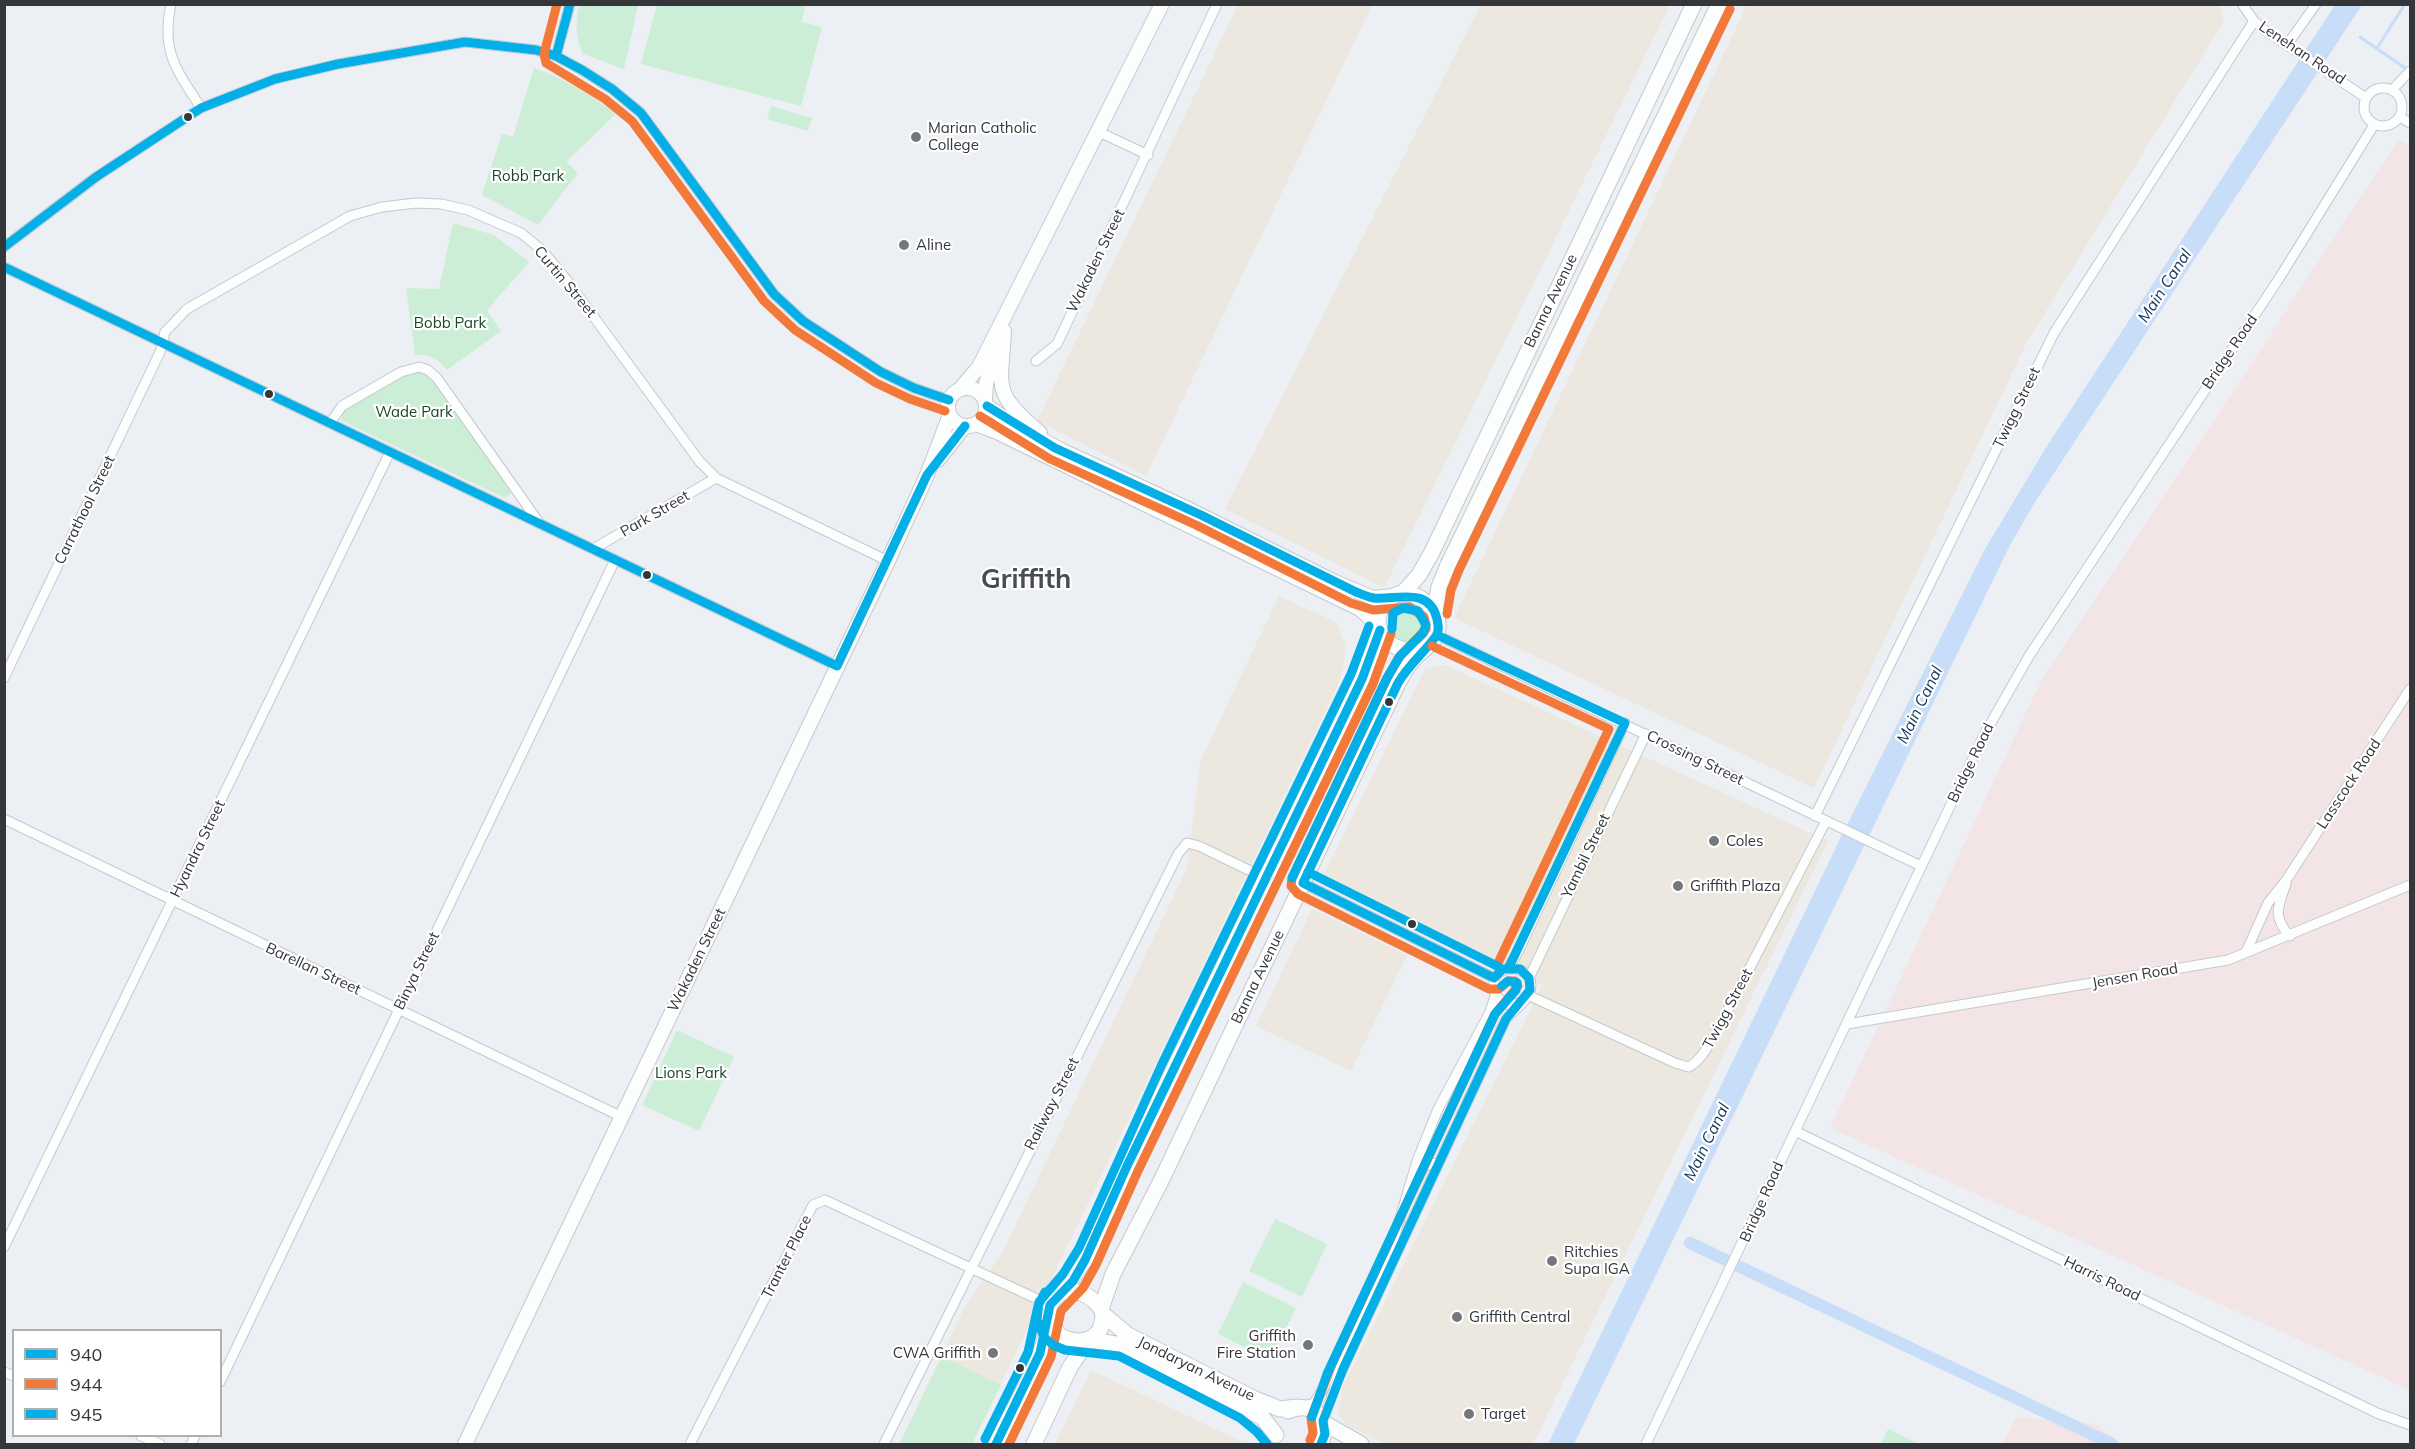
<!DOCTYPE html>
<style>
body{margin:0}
#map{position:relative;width:2415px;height:1449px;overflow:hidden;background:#eceff4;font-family:Mulish,sans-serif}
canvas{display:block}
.frame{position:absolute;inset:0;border:6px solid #34363a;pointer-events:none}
.legend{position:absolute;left:12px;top:1329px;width:210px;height:108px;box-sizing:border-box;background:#fff;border:2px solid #aeafb0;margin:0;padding:8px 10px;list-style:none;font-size:18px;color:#34363a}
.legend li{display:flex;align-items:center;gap:12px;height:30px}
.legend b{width:30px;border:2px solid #aeafb0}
</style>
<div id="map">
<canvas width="2415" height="1449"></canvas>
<div class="frame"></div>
<ul class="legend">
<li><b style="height:8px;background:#03afe6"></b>940</li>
<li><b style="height:8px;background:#f3793a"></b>944</li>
<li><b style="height:8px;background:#03afe6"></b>945</li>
</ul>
</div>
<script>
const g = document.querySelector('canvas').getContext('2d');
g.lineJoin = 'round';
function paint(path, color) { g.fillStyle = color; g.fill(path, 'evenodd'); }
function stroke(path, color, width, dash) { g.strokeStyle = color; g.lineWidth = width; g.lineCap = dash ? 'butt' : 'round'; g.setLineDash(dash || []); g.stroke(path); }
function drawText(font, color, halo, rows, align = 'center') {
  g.font = font + ' Mulish,sans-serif'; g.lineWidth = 4.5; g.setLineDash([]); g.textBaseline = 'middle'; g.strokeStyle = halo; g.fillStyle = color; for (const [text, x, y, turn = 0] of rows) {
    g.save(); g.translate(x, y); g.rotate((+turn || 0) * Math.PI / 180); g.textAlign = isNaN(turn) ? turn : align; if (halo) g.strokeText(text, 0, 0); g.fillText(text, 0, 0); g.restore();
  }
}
paint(new Path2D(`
 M 1481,4 L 1670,5 L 1384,588 L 1225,509 Z
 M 1238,5 L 1372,5 L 1146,476 L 1037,421 Z
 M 1747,5 L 2219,4 L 2224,21 L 2026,344 L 1814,788 L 1454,618 Z
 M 1279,596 L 1337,623 L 1345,644 L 1344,666 L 1338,685 L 972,1444 L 899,1444 L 964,1309 L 1002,1253 L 1187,868 L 1200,762 Z
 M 1445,665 L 1828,841 L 1533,1444 L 1385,1444 L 1348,1426 L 1338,1413 L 1342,1388 L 1542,986 L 1320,882 L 1425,669 Z
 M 1312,909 L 1407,955 L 1351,1071 L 1256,1026 Z
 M 1091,1370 L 1247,1444 L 1055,1444 Z`), '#ede8df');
paint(new Path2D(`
 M 2399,140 L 2410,145 L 2410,1390 L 1830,1128 L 2040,683 Z
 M 2016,1417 L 2096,1424 L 2121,1444 L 2003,1444 Z`), '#f3e5e6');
paint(new Path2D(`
 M 580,4 L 638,5 L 624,69 L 583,54 C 575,37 575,22 580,4 Z
 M 657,5 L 805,5 L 802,22 L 822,27 L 801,106 L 641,64 Z
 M 534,68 C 565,79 589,94 616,114 L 566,162 L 578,173 L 538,225 L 482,195 L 502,134 L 513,137 Z
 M 771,106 L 812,118 L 808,131 L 767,119 Z
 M 453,223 L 494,235 L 529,262 L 487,310 L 501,331 L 447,370 C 437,358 430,354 415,355 L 406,288 L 439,289 Z
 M 415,371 L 437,378 L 511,493 L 505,498 L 342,421 L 342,412 L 405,373 Z
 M1388 625a19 19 0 1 1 38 0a19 19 0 1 1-38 0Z
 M 677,1030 L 734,1057 L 699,1131 L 642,1105 Z
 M 1275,1219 L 1327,1244 L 1302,1297 L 1249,1271 Z
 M 1243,1282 L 1296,1308 L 1270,1360 L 1218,1334 Z
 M 942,1356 L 1001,1385 L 972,1444 L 903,1444 L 900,1443 Z
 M 1888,1429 L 1918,1444 L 1881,1444 Z`), '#cceed6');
paint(new Path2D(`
 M 2335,5 L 2362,5 L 2037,499 L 2010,545 L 1574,1444 L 1548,1444 L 1839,841 L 1985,549 L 2047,446 Z`), '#c8def8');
stroke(new Path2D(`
 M 2360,37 L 2408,70
 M 2377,48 L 2405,4`), '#c8def8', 3);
stroke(new Path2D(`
 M 1690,1243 L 2112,1444`), '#c8def8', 12);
const street = new Path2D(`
 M 171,4 C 161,52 176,69 201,108
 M 2242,4 L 2254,21 L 2266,31 L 2366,98
 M 2287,45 L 2316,4
 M 556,56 L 570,4
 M2364 107a19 19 0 1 1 38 0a19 19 0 1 1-38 0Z
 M 2392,90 L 2410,71
 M 2400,117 L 2410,123
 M 1097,131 L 1148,155
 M 4,247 L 96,177 L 201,108 L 275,79 L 338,64 L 465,42 L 536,50 L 556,56 L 582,70 L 612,89 L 641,113 L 774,294 L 803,321 L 881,372 L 914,388 L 949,400
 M 4,267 L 837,666
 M 1036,361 L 1057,344 L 1217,4
 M 330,423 L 342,406 L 401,372 L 419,367 L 428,370 L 437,378 L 538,521
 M 593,549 L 716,478
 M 1437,635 L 1921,866
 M 4,678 L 160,352 L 165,332 L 187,309 L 350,216 L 382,207 L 416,203 L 441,204 L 468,210 L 521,233 L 543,251 L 566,279 L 700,462 L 716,478 L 888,561
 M 1815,816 L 2054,333 L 2254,21
 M 4,819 L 622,1117
 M 1303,883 L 1494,978
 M 2286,884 C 2278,906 2272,917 2290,936
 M 2246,952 L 2268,903 L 2287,879 L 2410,689
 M 1509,967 L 1519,950 L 1625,723
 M 1529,978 L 1646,734
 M 1528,995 L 1675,1063 L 1689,1067 C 1704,1058 1709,1043 1718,1029 L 1826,821
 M 1847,1024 L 2228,960 L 2410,885
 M 1795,1131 L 2377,1413 L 2410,1425
 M 1417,1180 L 1424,1167 L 1432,1163 L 1437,1165
 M 4,1247 L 390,452
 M 4,1372 L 14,1376
 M 220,1382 L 615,560
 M 1305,1406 L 1314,1403 L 1323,1389 L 1392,1245 L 1417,1161 L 1438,1109 L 1490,1012 L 1495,996
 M 1323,1421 L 1338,1379 L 1506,1019 C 1513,1011 1525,1003 1529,994 C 1539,970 1507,960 1494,978 L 1495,996 L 1509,1005 L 1520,1003
 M 141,1436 L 160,1444
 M 191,1444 L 195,1436
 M 690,1444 L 813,1205 L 825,1200 L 1050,1305
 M 884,1444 L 1178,854 L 1187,843 L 1199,846 L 1265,878
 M 1646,1444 L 1984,735 L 2029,656 L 2280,277 L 2374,125`);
const secondary = new Path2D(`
 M 1004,331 C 1001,388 991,392 1040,433
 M948 407a19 19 0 1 1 38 0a19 19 0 1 1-38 0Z
 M 960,389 L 979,367 L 1162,4
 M 985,400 L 986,384 L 996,349
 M 987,406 L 1014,425 L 1061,450 L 1180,505 L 1335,582 L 1373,598 L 1393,596
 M 976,424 L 997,432 L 1360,609 L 1378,626
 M 938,460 L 965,426
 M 465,1444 L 888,561 L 927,475 L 950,415`);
const primary = new Path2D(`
 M 1402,594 L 1419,575 L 1432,552 L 1694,4
 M 1435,612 L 1439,587 L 1448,565 L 1719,4
 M 1062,1293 L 1085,1260 L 1127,1166 L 1362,679 L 1380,630
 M 1101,1309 L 1113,1274 L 1160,1183 L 1398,683 C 1403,674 1408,664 1416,657 C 1423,649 1434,644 1437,633 C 1445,609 1411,583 1390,598 C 1380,605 1375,620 1380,631 C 1388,647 1406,654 1423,650
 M 1103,1314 L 1128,1335 L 1255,1399 L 1280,1409 L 1297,1407
 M 1090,1340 L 1123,1345 L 1263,1418 L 1276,1435
 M 1288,1411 C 1305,1403 1321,1410 1325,1428 L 1321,1444
 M 1324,1423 L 1361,1444
 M 996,1444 C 1012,1410 1037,1372 1046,1335 C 1048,1323 1046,1309 1054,1299 C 1069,1282 1097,1296 1103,1314 C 1103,1341 1081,1346 1060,1336 L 1048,1318
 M 1034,1444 L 1070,1367 L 1088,1341`);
stroke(street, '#c6c8cc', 11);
stroke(secondary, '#c6c8cc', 16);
stroke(primary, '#c6c8cc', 17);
stroke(street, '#fcfdfd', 9);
stroke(secondary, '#fcfdfd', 14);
stroke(primary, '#fcfdfd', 15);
stroke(new Path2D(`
 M 556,56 L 570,4
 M 4,247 L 96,177 L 201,108 L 275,79 L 338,64 L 465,42 L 536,50 L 556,56 L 582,70 L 612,89 L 641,113 L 774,294 L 803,321 L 881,372 L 914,388 L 949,400
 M 4,267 L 837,666 L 927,475 L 965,426
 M 987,406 L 1055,448 L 1201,515 L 1356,592 C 1361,594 1368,597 1374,598 C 1397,600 1429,586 1437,619 C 1438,625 1440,630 1436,636 C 1424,653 1410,663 1398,683 L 1303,883 L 1494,978 L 1503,969 L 1520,969 L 1529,978 L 1530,990 L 1506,1019 L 1343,1369 L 1323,1421 L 1325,1434 L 1321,1444
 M 1437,635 L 1625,723 L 1509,967
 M 996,1444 L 1040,1353 L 1050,1305 L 1073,1281 L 1085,1260 L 1127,1166 L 1362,679 L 1380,630`), '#03afe6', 9);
stroke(new Path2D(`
 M 557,4 L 544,54 L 546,63 L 605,99 L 632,121 L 764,301 L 795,330 L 876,383 L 910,399 L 945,411
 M 980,416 L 1050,459 L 1196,525 L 1351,603 L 1373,610 L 1409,607 L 1424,617 L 1426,629 L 1399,657 L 1387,678 L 1292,878 L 1291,886 L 1298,894 L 1489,989 L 1499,989 L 1508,981 L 1515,981 L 1518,986 L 1495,1014 L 1332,1364 L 1311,1418 L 1313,1433 L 1310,1440
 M 1447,614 L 1451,590 L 1459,570 L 1730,9
 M 1432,646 L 1609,729 L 1499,961
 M 1009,1444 L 1051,1357 L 1061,1311 L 1083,1288 L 1096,1265 L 1138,1171 L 1373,684 L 1391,634`), '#f3793a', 9);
stroke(new Path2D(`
 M 1308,872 L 1499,967
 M 1292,878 L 1387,678 L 1400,656 L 1423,633 L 1426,625 L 1418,611 L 1403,608 L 1393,613 L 1392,629
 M 1312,1417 L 1327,1374 L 1495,1014 L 1516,990 L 1517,983 L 1508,981 L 1502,986
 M 985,1439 L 1028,1352 L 1038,1306 L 1045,1292
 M 1267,1444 L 1257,1432 L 1240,1418 L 1119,1356 L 1065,1350 L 1053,1345 L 1044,1337 L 1037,1320 L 1039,1302 L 1063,1274 L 1079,1248 L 1162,1064 L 1351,674 L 1369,626`), '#03afe6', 9);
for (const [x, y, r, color] of [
 [188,117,5,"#34363a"],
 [916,137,6,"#74777b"],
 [904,245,6,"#74777b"],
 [269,394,5,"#34363a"],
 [647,575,5,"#34363a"],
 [1389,702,5,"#34363a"],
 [1714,841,6,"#74777b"],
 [1678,886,6,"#74777b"],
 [1412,924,5,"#34363a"],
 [1552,1261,6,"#74777b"],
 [1457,1317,6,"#74777b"],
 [1308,1345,6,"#74777b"],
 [993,1353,6,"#74777b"],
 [1020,1368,5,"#34363a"],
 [1469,1414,6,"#74777b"]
]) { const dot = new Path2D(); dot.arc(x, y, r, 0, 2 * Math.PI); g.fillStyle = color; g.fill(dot); stroke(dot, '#fff', 2); }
drawText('15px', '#34363a', '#fff', [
 ["Lenehan Road",2302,53,34],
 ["Wakaden Street",1096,261,-64],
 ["Curtin Street",565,282,50],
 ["Banna Avenue",1551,301,-64],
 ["Bridge Road",2230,352,-56],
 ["Twigg Street",2017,408,-64],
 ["Carrathool Street",85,510,-64],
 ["Park Street",655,514,-30],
 ["Crossing Street",1695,758,26],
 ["Bridge Road",1971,763,-64],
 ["Lasscock Road",2349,784,-57],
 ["Hyandra Street",198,849,-64],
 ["Yambil Street",1586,856,-64],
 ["Wakaden Street",697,960,-64],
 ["Barellan Street",313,969,25],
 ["Binya Street",417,971,-64],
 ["Jensen Road",2135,976,-10],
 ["Banna Avenue",1258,977,-64],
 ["Twigg Street",1728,1009,-62],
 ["Railway Street",1052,1104,-63],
 ["Bridge Road",1762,1202,-66],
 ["Tranter Place",787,1257,-63],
 ["Harris Road",2102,1279,26],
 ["Jondaryan Avenue",1196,1369,26]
]);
drawText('15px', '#34363a', '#fff', [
 ["Marian Catholic",928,128],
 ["College",928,145],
 ["Aline",916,245],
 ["Coles",1726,841],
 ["Griffith Plaza",1690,886],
 ["Ritchies",1564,1252],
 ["Supa IGA",1564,1269],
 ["Griffith Central",1469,1317],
 ["Griffith",1296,1336,"right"],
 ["Fire Station",1296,1353,"right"],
 ["CWA Griffith",981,1353,"right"],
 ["Target",1481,1414]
], 'left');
drawText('15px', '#194726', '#fff', [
 ["Robb Park",528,176],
 ["Bobb Park",450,323],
 ["Wade Park",414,412],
 ["Lions Park",691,1073]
]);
drawText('italic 16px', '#12375b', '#fff', [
 ["Main Canal",2165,286,-57],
 ["Main Canal",1920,705,-64],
 ["Main Canal",1707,1142,-64]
]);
drawText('bold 27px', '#484c53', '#fff', [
 ["Griffith",1026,580]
]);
</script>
